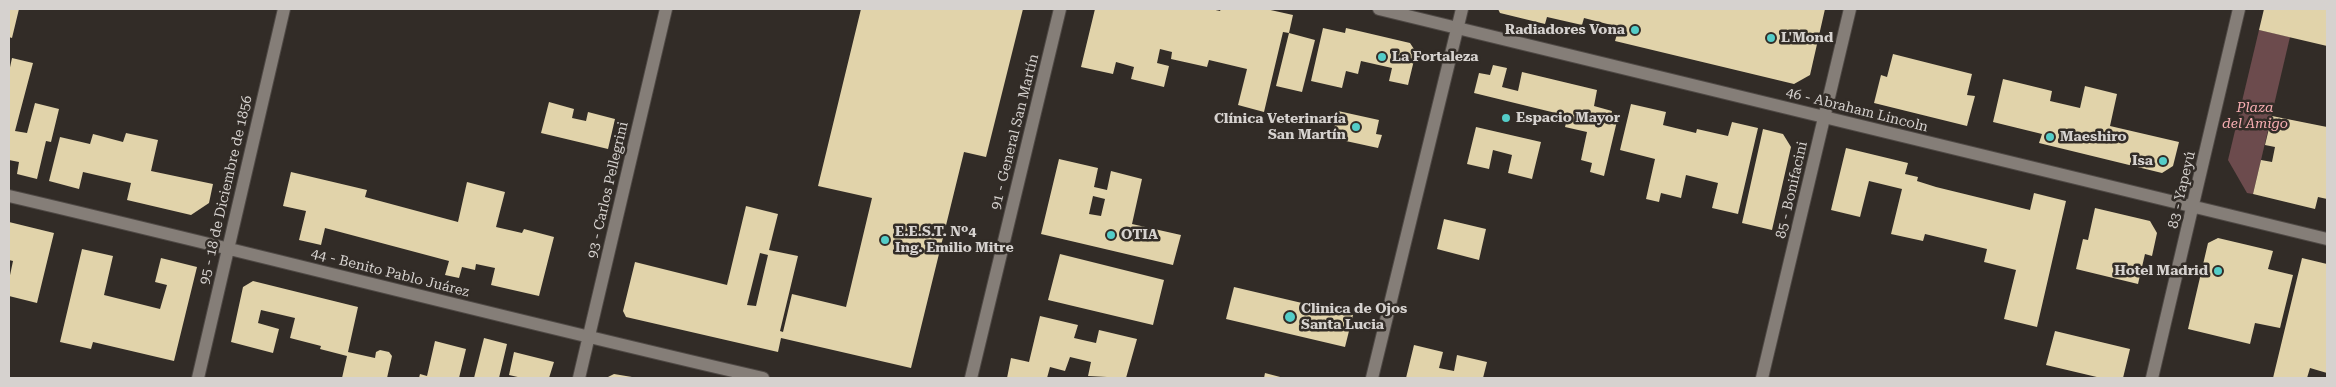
<!DOCTYPE html>
<meta charset="utf-8">
<style>
body{margin:0}
#map{position:relative;width:2336px;height:387px;overflow:hidden;background:#322c27;font-family:"Roboto Serif",serif}
canvas{display:block}
.frame{position:absolute;inset:0;border:10px solid #d6d2cf;pointer-events:none}
</style>
<div id="map">
<canvas width="2336" height="387"></canvas>
<div class="frame"></div>
</div>
<script>
const g = document.querySelector('canvas').getContext('2d');
g.lineJoin = 'round';
function paint(path, color) { g.fillStyle = color; g.fill(path, 'evenodd'); }
function stroke(path, color, width, dash) { g.strokeStyle = color; g.lineWidth = width; g.lineCap = dash ? 'butt' : 'round'; g.setLineDash(dash || []); g.stroke(path); }
function drawText(font, color, halo, rows, align = 'center') {
  g.font = font + ' "Roboto Serif",serif'; g.lineWidth = 5; g.setLineDash([]); g.textBaseline = 'middle'; g.strokeStyle = halo; g.fillStyle = color; for (const [text, x, y, turn = 0] of rows) {
    g.save(); g.translate(x, y); g.rotate((+turn || 0) * Math.PI / 180); g.textAlign = isNaN(turn) ? turn : align; if (halo) g.strokeText(text, 0, 0); g.fillText(text, 0, 0); g.restore();
  }
}
paint(new Path2D(`
 M 2259,30 L 2290,37 L 2253,194 L 2247,193 L 2228,160 Z`), '#6c4b4d');
paint(new Path2D(`
 M 9,9 L 19,9 L 12,38 L 9,37 Z
 M 861,9 L 1023,9 L 986,157 L 964,152 L 911,368 L 781,338 L 778,352 L 626,317 L 623,311 L 635,262 L 727,285 L 746,206 L 778,214 L 769,250 L 798,256 L 780,331 L 783,332 L 792,294 L 846,307 L 872,198 L 818,186 ZM 760,253 L 768,255 L 756,306 L 747,305 Z
 M 1095,9 L 1211,9 L 1220,11 L 1221,9 L 1266,9 L 1293,15 L 1289,33 L 1315,40 L 1302,92 L 1276,86 L 1289,33 L 1283,32 L 1264,112 L 1238,105 L 1247,69 L 1209,60 L 1207,67 L 1171,59 L 1172,52 L 1160,49 L 1157,63 L 1169,66 L 1164,87 L 1131,79 L 1134,67 L 1116,62 L 1113,74 L 1081,67 Z
 M 1498,9 L 1825,9 L 1810,75 L 1794,84 L 1615,41 L 1619,27 L 1584,18 L 1582,25 L 1547,17 L 1545,24 L 1500,13 Z
 M 2264,9 L 2327,9 L 2327,46 L 2259,30 Z
 M 1323,28 L 1345,33 L 1346,28 L 1410,43 L 1416,52 L 1408,85 L 1389,81 L 1392,68 L 1361,61 L 1358,74 L 1346,71 L 1342,88 L 1311,81 Z
 M 1893,54 L 1972,74 L 1967,95 L 1975,96 L 1967,126 L 1874,103 L 1881,75 L 1887,77 Z
 M 12,58 L 33,63 L 15,131 L 27,133 L 35,103 L 59,109 L 51,142 L 46,141 L 37,179 L 17,174 L 19,162 L 9,160 L 9,72 Z
 M 1493,65 L 1507,68 L 1502,87 L 1518,91 L 1522,72 L 1597,90 L 1594,106 L 1612,111 L 1610,119 L 1617,121 L 1604,176 L 1590,172 L 1592,163 L 1581,160 L 1587,132 L 1565,127 L 1568,116 L 1474,93 L 1479,73 L 1490,75 Z
 M 2003,79 L 2052,91 L 2050,101 L 2080,108 L 2085,86 L 2117,94 L 2110,126 L 2179,142 L 2173,166 L 2162,173 L 2039,143 L 2042,134 L 1993,122 Z
 M 549,102 L 574,109 L 572,118 L 586,121 L 588,112 L 615,119 L 608,149 L 541,133 Z
 M 1631,104 L 1666,112 L 1663,125 L 1696,133 L 1697,129 L 1728,136 L 1732,122 L 1758,128 L 1738,214 L 1712,208 L 1718,183 L 1686,175 L 1681,198 L 1661,193 L 1659,202 L 1646,199 L 1655,159 L 1620,150 Z
 M 1338,111 L 1379,120 L 1376,134 L 1382,135 L 1378,148 L 1332,138 Z
 M 2272,116 L 2327,127 L 2327,199 L 2318,197 L 2315,209 L 2253,194 L 2261,160 L 2272,162 L 2275,147 L 2265,145 Z
 M 1476,127 L 1541,142 L 1532,179 L 1508,173 L 1512,155 L 1493,150 L 1489,169 L 1467,164 Z
 M 1763,129 L 1783,134 L 1791,147 L 1772,230 L 1742,223 Z
 M 126,133 L 158,140 L 151,171 L 213,184 L 209,203 L 191,215 L 127,200 L 131,183 L 83,172 L 79,189 L 49,181 L 60,137 L 90,144 L 93,134 L 123,142 Z
 M 1846,148 L 1908,163 L 1905,174 L 1918,177 L 1917,181 L 1936,187 L 2030,210 L 2034,193 L 2066,201 L 2037,327 L 2004,319 L 2016,270 L 1984,262 L 1987,249 L 1925,234 L 1923,241 L 1891,234 L 1902,189 L 1869,181 L 1860,217 L 1831,210 Z
 M 1059,159 L 1098,168 L 1094,187 L 1107,190 L 1111,171 L 1142,179 L 1132,224 L 1181,235 L 1173,265 L 1041,234 ZM 1093,196 L 1105,199 L 1101,216 L 1089,214 Z
 M 291,172 L 367,190 L 365,197 L 458,222 L 467,182 L 505,192 L 496,227 L 522,233 L 524,229 L 554,237 L 539,296 L 491,285 L 495,268 L 476,264 L 475,270 L 462,267 L 459,278 L 445,275 L 449,261 L 325,228 L 321,245 L 299,240 L 306,211 L 283,206 Z
 M 2095,208 L 2150,221 L 2157,233 L 2152,256 L 2145,254 L 2138,284 L 2076,269 L 2083,239 L 2088,240 Z
 M 1444,219 L 1486,229 L 1479,260 L 1437,249 Z
 M 9,222 L 54,233 L 37,303 L 9,296 L 9,280 L 13,261 L 9,260 Z
 M 2218,238 L 2273,251 L 2268,269 L 2293,275 L 2280,328 L 2255,323 L 2250,344 L 2188,329 L 2208,243 Z
 M 82,249 L 113,256 L 104,295 L 160,309 L 167,285 L 155,282 L 161,258 L 197,267 L 174,361 L 93,342 L 91,349 L 60,342 Z
 M 1060,254 L 1164,280 L 1153,325 L 1048,300 Z
 M 2302,258 L 2327,264 L 2327,373 L 2310,368 L 2307,378 L 2273,378 Z
 M 253,281 L 358,307 L 348,352 L 375,358 L 376,352 L 380,350 L 389,352 L 392,356 L 387,378 L 342,378 L 347,356 L 320,349 L 321,346 L 290,338 L 295,318 L 261,310 L 258,323 L 279,329 L 273,353 L 231,342 L 243,287 Z
 M 1234,287 L 1353,315 L 1345,347 L 1226,319 Z
 M 1040,316 L 1078,325 L 1074,338 L 1096,343 L 1099,330 L 1137,339 L 1126,378 L 1088,376 L 1091,362 L 1070,357 L 1065,371 L 1050,367 L 1047,378 L 1007,378 L 1011,358 L 1029,362 Z
 M 2055,331 L 2130,349 L 2123,378 L 2101,378 L 2046,365 Z
 M 484,338 L 507,344 L 499,378 L 474,378 Z
 M 435,341 L 466,349 L 459,378 L 419,378 L 420,374 L 427,376 Z
 M 1414,345 L 1443,352 L 1439,368 L 1454,371 L 1457,355 L 1487,362 L 1483,378 L 1406,378 Z
 M 514,352 L 554,362 L 549,378 L 522,378 L 509,375 Z
 M 1265,373 L 1284,378 L 1264,378 Z
 M 614,374 L 632,377 L 631,378 L 606,378 Z`), '#e1d3aa');
const minor = new Path2D(`
 M 1379,9 L 2327,239
 M 9,196 C 261,255 511,320 763,378
 M 198,378 L 284,9
 M 579,378 L 666,9
 M 971,378 L 1060,9
 M 1762,378 L 1850,9
 M 2152,378 L 2239,9`);
const tertiary = new Path2D(`
 M 1372,378 L 1462,9`);
stroke(minor, '#4f4945', 14);
stroke(tertiary, '#4f4945', 14);
stroke(minor, '#857e78', 12);
stroke(tertiary, '#857e78', 12);
for (const [x, y, r, color] of [
 [1635,30,5,"#54cdc8"],
 [1771,38,5,"#54cdc8"],
 [1382,57,5,"#54cdc8"],
 [1506,118,5,"#54cdc8"],
 [1356,127,5,"#54cdc8"],
 [2050,137,5,"#54cdc8"],
 [2163,161,5,"#54cdc8"],
 [1111,235,5,"#54cdc8"],
 [885,240,5,"#54cdc8"],
 [2218,271,5,"#54cdc8"],
 [1290,317,6,"#54cdc8"]
]) { const dot = new Path2D(); dot.arc(x, y, r, 0, 2 * Math.PI); g.fillStyle = color; g.fill(dot); stroke(dot, '#322c27', 2); }
drawText('bold 14px', '#d6d2cf', '#322c27', [
 ["Radiadores Vona",1625,30,"right"],
 ["L'Mond",1781,38],
 ["La Fortaleza",1392,57],
 ["Espacio Mayor",1516,118],
 ["Clínica Veterinaría",1346,119,"right"],
 ["San Martín",1346,135,"right"],
 ["Maeshiro",2060,137],
 ["Isa",2153,161,"right"],
 ["E.E.S.T. Nº4",895,232],
 ["Ing. Emilio Mitre",895,248],
 ["OTIA",1121,235],
 ["Hotel Madrid",2208,271,"right"],
 ["Clinica de Ojos",1301,309],
 ["Santa Lucia",1301,325]
], 'left');
drawText('italic 14px', '#f7aeb2', '#322c27', [
 ["Plaza",2255,108],
 ["del Amigo",2255,124]
]);
drawText('14px', '#d6d2cf', '#322c27', [
 ["46 - Abraham Lincoln",1857,110,14],
 ["91 - General San Martín",1015,132,-76],
 ["95 - 18 de Diciembre de 1856",226,190,-77],
 ["93 - Carlos Pellegrini",608,190,-77],
 ["85 - Bonifacini",1792,190,-77],
 ["83 - Yapeyú",2182,190,-77],
 ["44 - Benito Pablo Juárez",390,273,14]
]);
</script>
